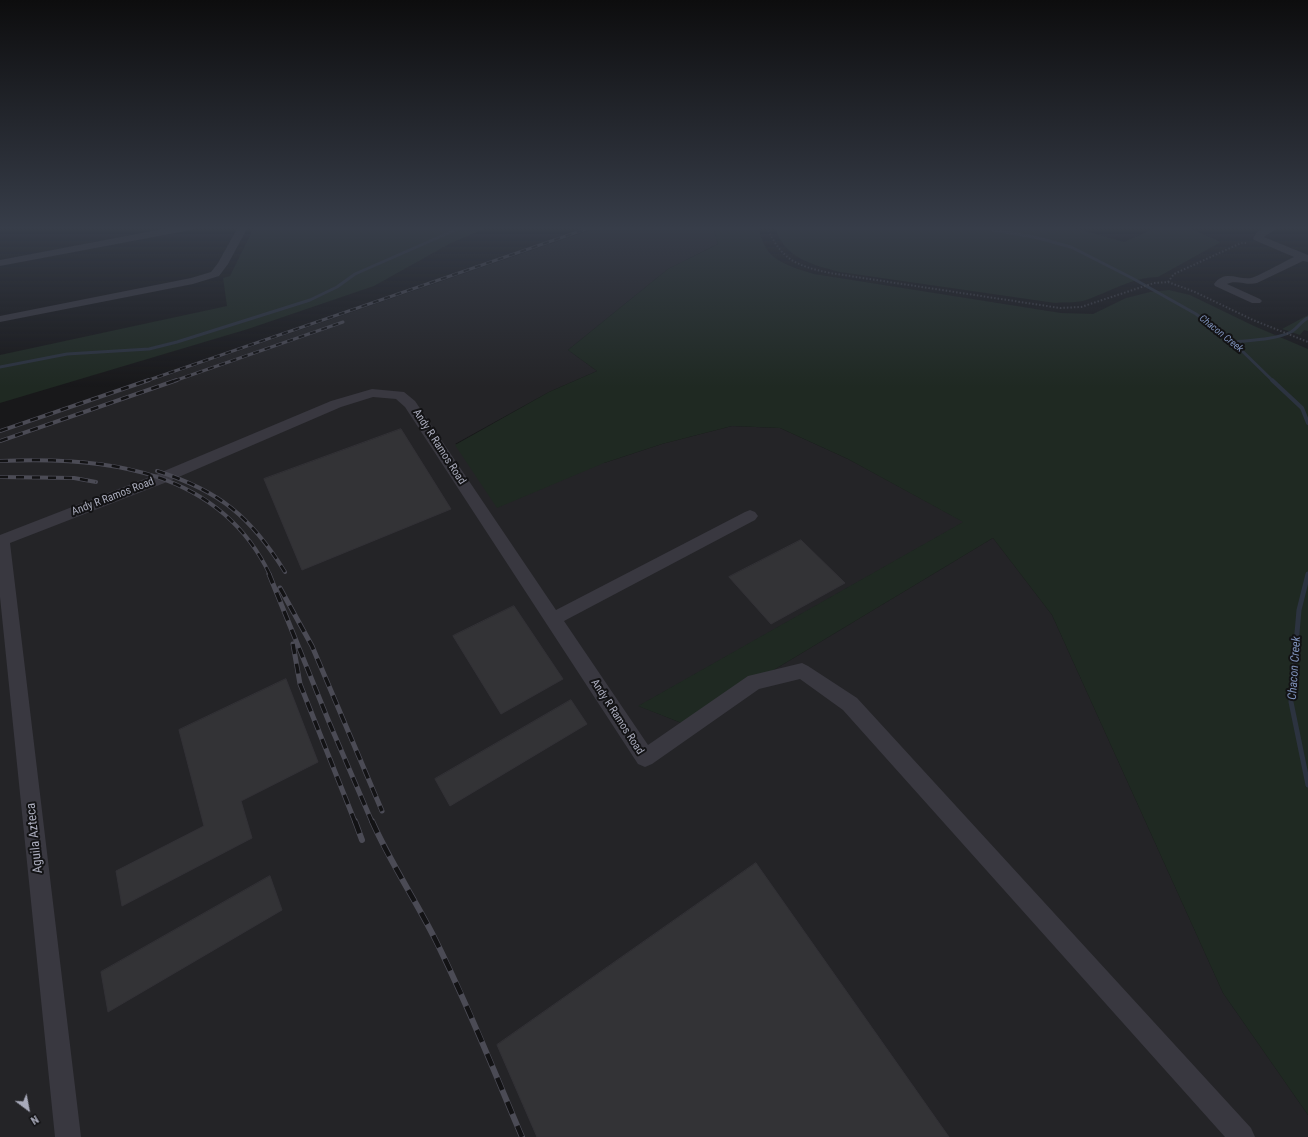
<!DOCTYPE html>
<style>
body{margin:0}
#map{position:relative;width:1308px;height:1137px;overflow:hidden;background:#18181a;font-family:"Roboto Condensed",sans-serif}
canvas{display:block}
.north{position:absolute;left:8px;top:1089px;width:40px;height:40px;-webkit-text-stroke:3px #131315;paint-order:stroke;rotate:148deg;font-size:11px;font-weight:700;line-height:16px;text-align:center;color:#a9abbb}
.north::after{content:'';display:block;margin:auto;width:14px;height:18px;background:#a9abbb;clip-path:polygon(50% 0,100% 100%,50% 72%,0 100%)}
</style>
<div id="map">
<canvas width="1308" height="1137"></canvas>
<div class="north">N</div>
</div>
<script>
const g = document.querySelector('canvas').getContext('2d');
g.lineJoin = 'round';
function paint(path, color) { g.fillStyle = color; g.fill(path, 'evenodd'); }
function stroke(path, color, width, dash) { g.strokeStyle = color; g.lineWidth = width; g.lineCap = dash ? 'butt' : 'round'; g.setLineDash(dash || []); g.stroke(path); }
function drawText(font, color, halo, rows, align = 'center') {
  g.font = font + ' "Roboto Condensed",sans-serif'; g.lineWidth = 4; g.setLineDash([]); g.textBaseline = 'middle'; g.strokeStyle = halo; g.fillStyle = color; for (const [text, x, y, turn = 0] of rows) {
    g.save(); g.translate(x, y); g.rotate((+turn || 0) * Math.PI / 180); g.textAlign = isNaN(turn) ? turn : align; if (halo) g.strokeText(text, 0, 0); g.fillText(text, 0, 0); g.restore();
  }
}
paint(new Path2D(`
 M 599,227 L 713,227 L 718,244 L 668,269 L 568,350 L 597,371 L 549,392 L 455,444 L 604,463 L 662,444 L 732,426 L 780,428 L 848,459 L 964,522 L 639,706 L 684,724 L 993,538 L 1052,615 L 1223,993 L 1308,1115 L 1308,1137 L 0,1137 L 0,433 Z`), '#242427');
paint(new Path2D(`
 M 254,227 L 489,227 L 451,243 L 374,286 L 248,329 L 0,403 L 0,355 L 227,306 L 223,278 L 230,276 Z
 M 713,227 L 758,227 C 760,234 763,242 766,248 C 775,263 798,269 814,274 L 1061,313 L 1093,314 L 1126,298 L 1150,292 L 1169,290 L 1190,295 L 1254,326 L 1308,349 L 1308,1115 L 1223,993 L 1052,615 L 993,538 L 684,724 L 638,706 L 963,522 L 848,459 L 780,428 L 732,426 L 662,444 L 604,463 L 497,508 L 455,445 L 549,392 L 597,371 L 568,350 L 668,269 L 718,244 Z
 M 775,227 L 1071,227 L 1124,242 L 1158,227 L 1187,227 L 1221,242 L 1158,277 C 1132,277 1108,293 1083,301 C 1074,303 1064,302 1055,303 L 840,272 C 813,265 783,258 775,227 Z
 M 1308,315 L 1308,331 L 1304,330 L 1300,335 L 1282,329 Z`), '#1f2922');
stroke(new Path2D(`
 M 976,227 L 1034,237 L 1071,247 L 1132,278 L 1196,314 L 1233,342 L 1273,381
 M 1233,342 C 1252,340 1274,340 1291,332 C 1298,328 1301,321 1308,318
 M 0,367 L 67,354 L 149,349 L 177,342 L 310,300 L 337,287 L 355,274 L 462,227`), '#2c3340', 3);
stroke(new Path2D(`
 M 1272,380 L 1302,408 L 1308,423`), '#2c3340', 4);
stroke(new Path2D(`
 M 1308,574 L 1299,610 L 1291,702 L 1308,785`), '#2c3340', 5);
const building = new Path2D(`
 M 401,429 L 451,509 L 302,570 L 264,479 Z
 M 801,540 L 845,583 L 771,624 L 729,577 Z
 M 514,606 L 563,679 L 501,714 L 453,636 Z
 M 286,679 L 318,762 L 241,801 L 252,838 L 122,906 L 116,871 L 204,826 L 179,730 Z
 M 571,700 L 587,724 L 450,806 L 435,779 Z
 M 756,863 L 949,1137 L 537,1137 L 497,1045 Z
 M 270,876 L 282,910 L 108,1012 L 101,972 Z`);
paint(building, '#333336');
stroke(building, '#323136', 1);
stroke(new Path2D(`
 M 767,227 C 781,260 797,266 830,273 L 1060,308 L 1081,307 L 1154,283 L 1168,282 L 1195,292 L 1253,320 L 1308,342
 M 1168,282 L 1174,274 L 1241,243 L 1246,243`), '#3e3f47', 2, [1.5, 2]);
paint(new Path2D(`
 M 173,227 L 196,227 L 191,230 L 0,266 L 0,260 Z
 M 238,227 L 248,227 L 228,264 L 219,276 L 193,284 L 0,322 L 0,316 L 191,278 L 211,272 L 218,263 Z
 M 1266,227 L 1279,227 L 1264,237 L 1308,255 L 1308,262 L 1303,261 L 1257,283 C 1247,286 1236,279 1227,284 L 1260,299 L 1262,301 L 1260,303 L 1252,303 L 1215,286 L 1214,284 C 1225,269 1238,280 1251,278 C 1259,276 1285,261 1294,257 L 1254,240 L 1253,238 L 1257,232 Z
 M 372,389 L 404,392 L 415,401 L 556,610 L 745,512 L 750,510 L 755,512 L 758,516 L 755,520 L 564,621 L 648,745 L 748,676 L 802,663 L 808,666 L 857,698 L 1251,1128 L 1255,1137 L 1225,1137 L 843,710 L 800,679 L 759,689 L 652,764 L 645,767 L 638,764 L 405,407 L 396,399 L 373,397 L 341,407 L 167,482 L 10,543 L 81,1137 L 55,1137 L 0,597 L 0,535 L 157,474 L 331,401 Z`), '#393840');
const railFar3 = new Path2D(`
 M 146,381 L 592,227
 M 174,381 L 343,322`);
const railFar2 = new Path2D(`
 M 0,431 L 149,380
 M 0,441 L 177,380
 M 0,461 C 104,456 220,469 270,575
 M 157,471 C 220,491 251,517 285,572
 M 0,477 L 74,478 L 96,482`);
const railFar1 = new Path2D(`
 M 269,574 L 329,722 L 372,822
 M 280,588 L 312,646 L 382,811
 M 293,644 L 300,684 L 355,822`);
const rail = new Path2D(`
 M 355,821 L 362,840
 M 372,821 C 390,862 415,899 435,939 C 467,1003 494,1071 522,1137`);
stroke(railFar3, '#4b4b55', 3);
stroke(railFar2, '#4b4b55', 4);
stroke(railFar1, '#4b4b55', 5);
stroke(rail, '#4b4b55', 6);
stroke(railFar3, '#131315', 2, [6]);
stroke(railFar2, '#131315', 2.5, [8]);
stroke(railFar1, '#131315', 3.5, [10]);
stroke(rail, '#131315', 4.5, [13]);
const sky = g.createLinearGradient(0, 0, 0, 387);
sky.addColorStop(0, '#0d0d0e');
sky.addColorStop(0.59, '#373d49');
sky.addColorStop(1, '#373d4900');
g.fillStyle = sky;
g.fillRect(0, 0, 1308, 387);
drawText('italic 10px', '#7d90b9', '#131315', [
 ["Chacon Creek",1221,334,39]
]);
drawText('11px', '#a9abbb', '#131315', [
 ["Andy R Ramos Road",439,447,57],
 ["Andy R Ramos Road",113,497,-21],
 ["Andy R Ramos Road",617,717,57]
]);
drawText('italic 12px', '#7d90b9', '#131315', [
 ["Chacon Creek",1295,668,-86]
]);
drawText('13px', '#a9abbb', '#131315', [
 ["Aguila Azteca",35,838,-96]
]);
</script>
